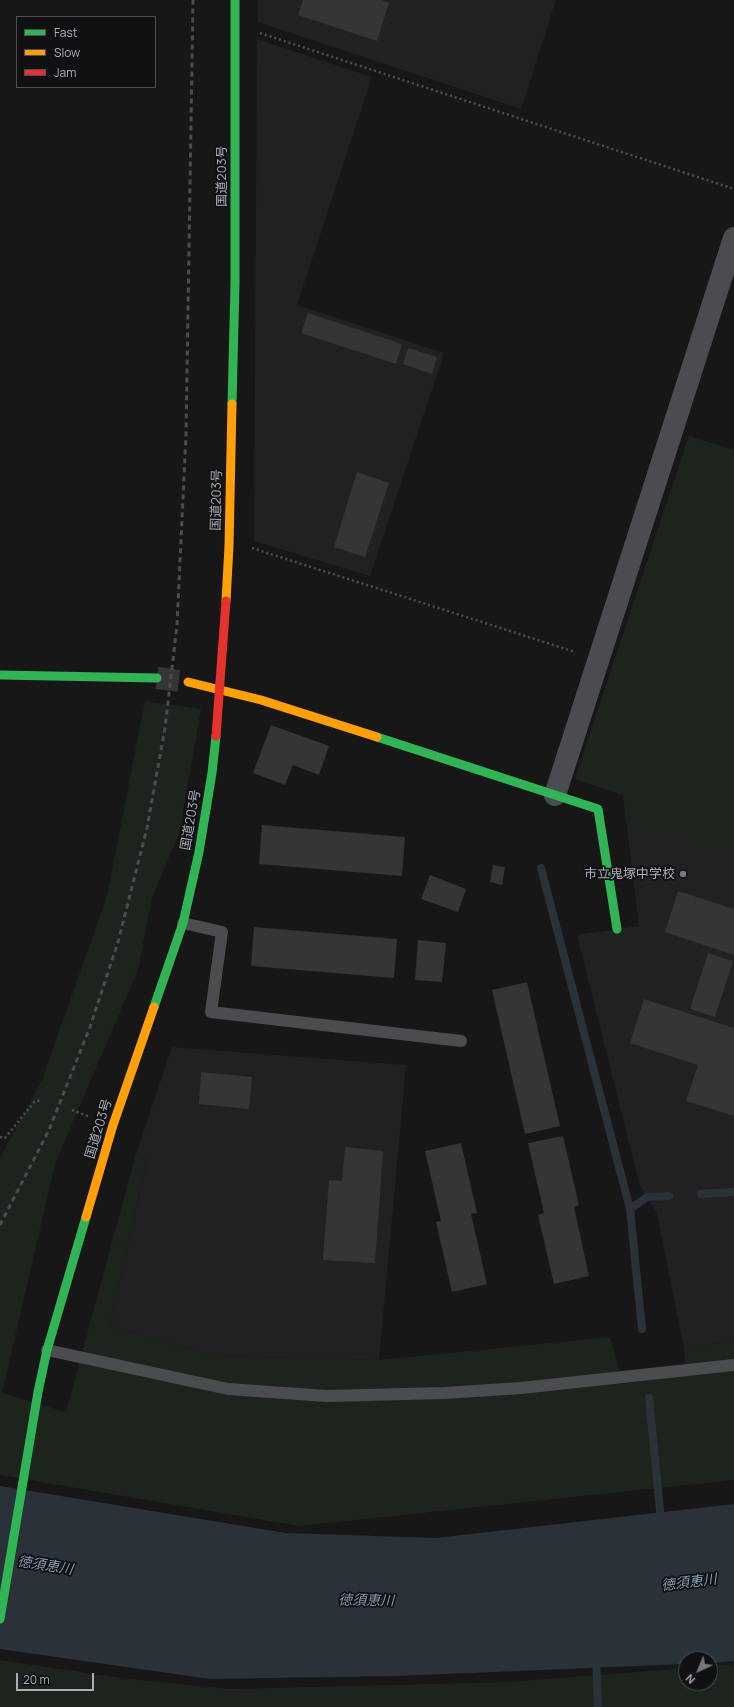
<!DOCTYPE html>
<meta charset="utf-8">
<style>
body{margin:0}
#map{position:relative;width:734px;height:1707px;overflow:hidden;background:#171717;font-family:Manrope,sans-serif}
canvas{display:block}
.legend{position:absolute;left:16px;top:16px;width:140px;height:72px;box-sizing:border-box;background:#111113;border:1px solid #4d4f55;margin:0;padding:5px 7px;list-style:none;font-size:12px;color:#a8adb8}
.legend li{display:flex;align-items:center;gap:8px;height:20px}
.legend b{width:20px;border:1px solid #4d4f55}
.north{position:absolute;left:678px;top:1651px;width:40px;height:40px;box-sizing:border-box;background:#111113;border:1px solid #4d4f55;border-radius:50%;rotate:224deg;font-size:11px;font-weight:700;line-height:16px;text-align:center;color:#a8adb8}
.north::after{content:'';display:block;margin:auto;width:14px;height:18px;background:#757880;clip-path:polygon(50% 0,100% 100%,50% 72%,0 100%)}
.scale{position:absolute;left:16px;top:1673px;width:78px;height:18px;box-sizing:border-box;border:2px solid #a8adb8;border-top:0;padding-left:5px;font-size:12px;line-height:14px;white-space:nowrap;color:#a8adb8;-webkit-text-stroke:3px #111113;paint-order:stroke}
</style>
<div id="map">
<canvas width="734" height="1707"></canvas>
<ul class="legend">
<li><b style="height:5px;background:#30b455"></b>Fast</li>
<li><b style="height:5px;background:#ff9f0a"></b>Slow</li>
<li><b style="height:5px;background:#e5322d"></b>Jam</li>
</ul>
<div class="north">N</div>
<div class="scale">20 m</div>
</div>
<script>
const g = document.querySelector('canvas').getContext('2d');
g.lineJoin = 'round';
function paint(path, color) { g.fillStyle = color; g.fill(path, 'evenodd'); }
function stroke(path, color, width, dash) { g.strokeStyle = color; g.lineWidth = width; g.lineCap = dash ? 'butt' : 'round'; g.setLineDash(dash || []); g.stroke(path); }
function drawText(font, color, halo, rows, align = 'center') {
  g.font = font + ' Manrope,"Noto Sans JP",sans-serif'; g.lineWidth = 3.5; g.setLineDash([]); g.textBaseline = 'middle'; g.strokeStyle = halo; g.fillStyle = color; for (const [text, x, y, turn = 0] of rows) {
    g.save(); g.translate(x, y); g.rotate((+turn || 0) * Math.PI / 180); g.textAlign = isNaN(turn) ? turn : align; if (halo) g.strokeText(text, 0, 0); g.fillText(text, 0, 0); g.restore();
  }
}
paint(new Path2D(`
 M 258,0 L 556,0 L 521,109 L 258,22 Z
 M 257,39 L 372,77 L 297,305 L 444,353 L 370,576 L 254,541 Z
 M 689,436 L 734,450 L 734,1341 L 684,1348 L 657,1213 L 640,1186 L 577,935 L 639,926 L 623,795 L 575,779 Z
 M 172,1047 L 406,1065 L 379,1360 L 215,1356 L 110,1326 L 147,1160 L 136,1154 Z`), '#212123');
paint(new Path2D(`
 M 689,436 L 734,450 L 734,857 L 626,821 L 623,795 L 575,779 Z
 M 145,701 L 201,709 L 179,834 L 152,898 L 138,970 L 55,1164 L 2,1393 L 66,1412 L 136,1154 L 147,1159 L 110,1326 L 215,1356 L 379,1360 L 610,1337 L 623,1384 L 686,1374 L 684,1348 L 734,1341 L 734,1480 L 299,1526 L 0,1475 L 0,1158 L 42,1080 L 107,896 Z
 M 0,1660 L 120,1678 L 230,1689 L 509,1682 L 686,1668 L 686,1683 L 710,1683 L 710,1666 L 734,1664 L 734,1707 L 0,1707 Z`), '#1d241e');
paint(new Path2D(`
 M 0,1486 L 286,1533 L 436,1538 L 734,1504 L 734,1661 L 710,1663 L 710,1659 L 686,1659 L 686,1664 L 397,1676 L 210,1679 L 0,1649 Z`), '#2a3239');
stroke(new Path2D(`
 M 541,868 L 630,1209 L 642,1329
 M 701,1194 L 734,1192
 M 630,1209 L 647,1197 L 669,1196
 M 649,1398 L 661,1520
 M 596,1658 L 598,1707`), '#2a3239', 8);
paint(new Path2D(`
 M 303,0 L 381,0 L 389,3 L 377,41 L 298,15 Z
 M 308,313 L 402,344 L 396,364 L 301,333 Z
 M 408,348 L 437,357 L 432,374 L 403,364 Z
 M 357,472 L 389,483 L 365,557 L 334,547 Z
 M 271,725 L 329,746 L 319,775 L 293,765 L 285,785 L 253,773 Z
 M 262,825 L 405,837 L 402,876 L 259,864 Z
 M 493,865 L 505,867 L 502,885 L 490,882 Z
 M 430,875 L 466,889 L 458,912 L 421,899 Z
 M 678,891 L 734,909 L 734,955 L 665,932 Z
 M 254,927 L 397,939 L 394,978 L 251,966 Z
 M 418,940 L 446,943 L 442,982 L 415,980 Z
 M 708,953 L 733,961 L 715,1017 L 690,1009 Z
 M 527,982 L 560,1126 L 525,1134 L 492,990 Z
 M 644,999 L 734,1028 L 734,1116 L 686,1101 L 698,1065 L 630,1043 Z
 M 201,1072 L 252,1077 L 249,1109 L 199,1104 Z
 M 563,1136 L 579,1205 L 574,1207 L 589,1276 L 554,1284 L 538,1215 L 544,1213 L 528,1143 Z
 M 461,1143 L 477,1213 L 471,1214 L 487,1284 L 452,1292 L 436,1222 L 441,1221 L 425,1151 Z
 M 345,1147 L 383,1151 L 375,1263 L 323,1260 L 329,1180 L 342,1181 Z`), '#353536');
stroke(new Path2D(`
 M 157,678 L 188,682`), '#343537', 22, [22, 11]);
stroke(new Path2D(`
 M 260,33 L 734,189
 M 252,548 L 575,652
 M 72,1110 L 90,1117
 M 0,1137 L 5,1138 L 35,1101 L 42,1100`), '#4d4e52', 2.5, [2, 3]);
stroke(new Path2D(`
 M 183,923 L 222,932 L 211,1012 L 461,1041
 M 47,1350 L 228,1389 L 327,1396 L 444,1393 L 521,1388 L 734,1365`), '#4b4c50', 12);
stroke(new Path2D(`
 M 555,795 L 734,238`), '#4b4c50', 22);
stroke(new Path2D(`
 M 232,404 L 235,284 L 235,0
 M 0,675 L 157,678
 M 377,737 L 598,809 L 617,929
 M 154,1007 L 183,923 L 199,852 L 212,773 L 216,736
 M 0,1619 L 38,1392 L 47,1350 L 86,1217`), '#30b455', 9);
stroke(new Path2D(`
 M 226,601 L 229,546 L 232,404
 M 188,682 L 261,700 L 377,737
 M 86,1217 L 113,1125 L 154,1007`), '#ff9f0a', 9);
stroke(new Path2D(`
 M 216,736 L 226,601`), '#e5322d', 9);
stroke(new Path2D(`
 M 0,1225 L 49,1130 L 90,1027 L 118,942 L 147,828 L 165,728 L 177,625 L 186,435 L 193,0`), '#4b4c4f', 3, [5, 4]);
for (const [x, y, r, color] of [
 [683,874,4,"#757880"]
]) { const dot = new Path2D(); dot.arc(x, y, r, 0, 2 * Math.PI); g.fillStyle = color; g.fill(dot); stroke(dot, '#111113', 1.5); }
drawText('13px', '#a8adb8', '#111113', [
 ["国道203号",222,176,-90],
 ["国道203号",217,500,-89],
 ["国道203号",191,820,-80],
 ["国道203号",99,1129,-73]
]);
drawText('13px', '#a8adb8', '#111113', [
 ["市立鬼塚中学校",675,874]
], 'right');
drawText('italic 14px', '#7f9bb3', '#111113', [
 ["徳須恵川",45,1566,9],
 ["徳須恵川",689,1583,-7],
 ["徳須恵川",366,1601,1]
]);
</script>
